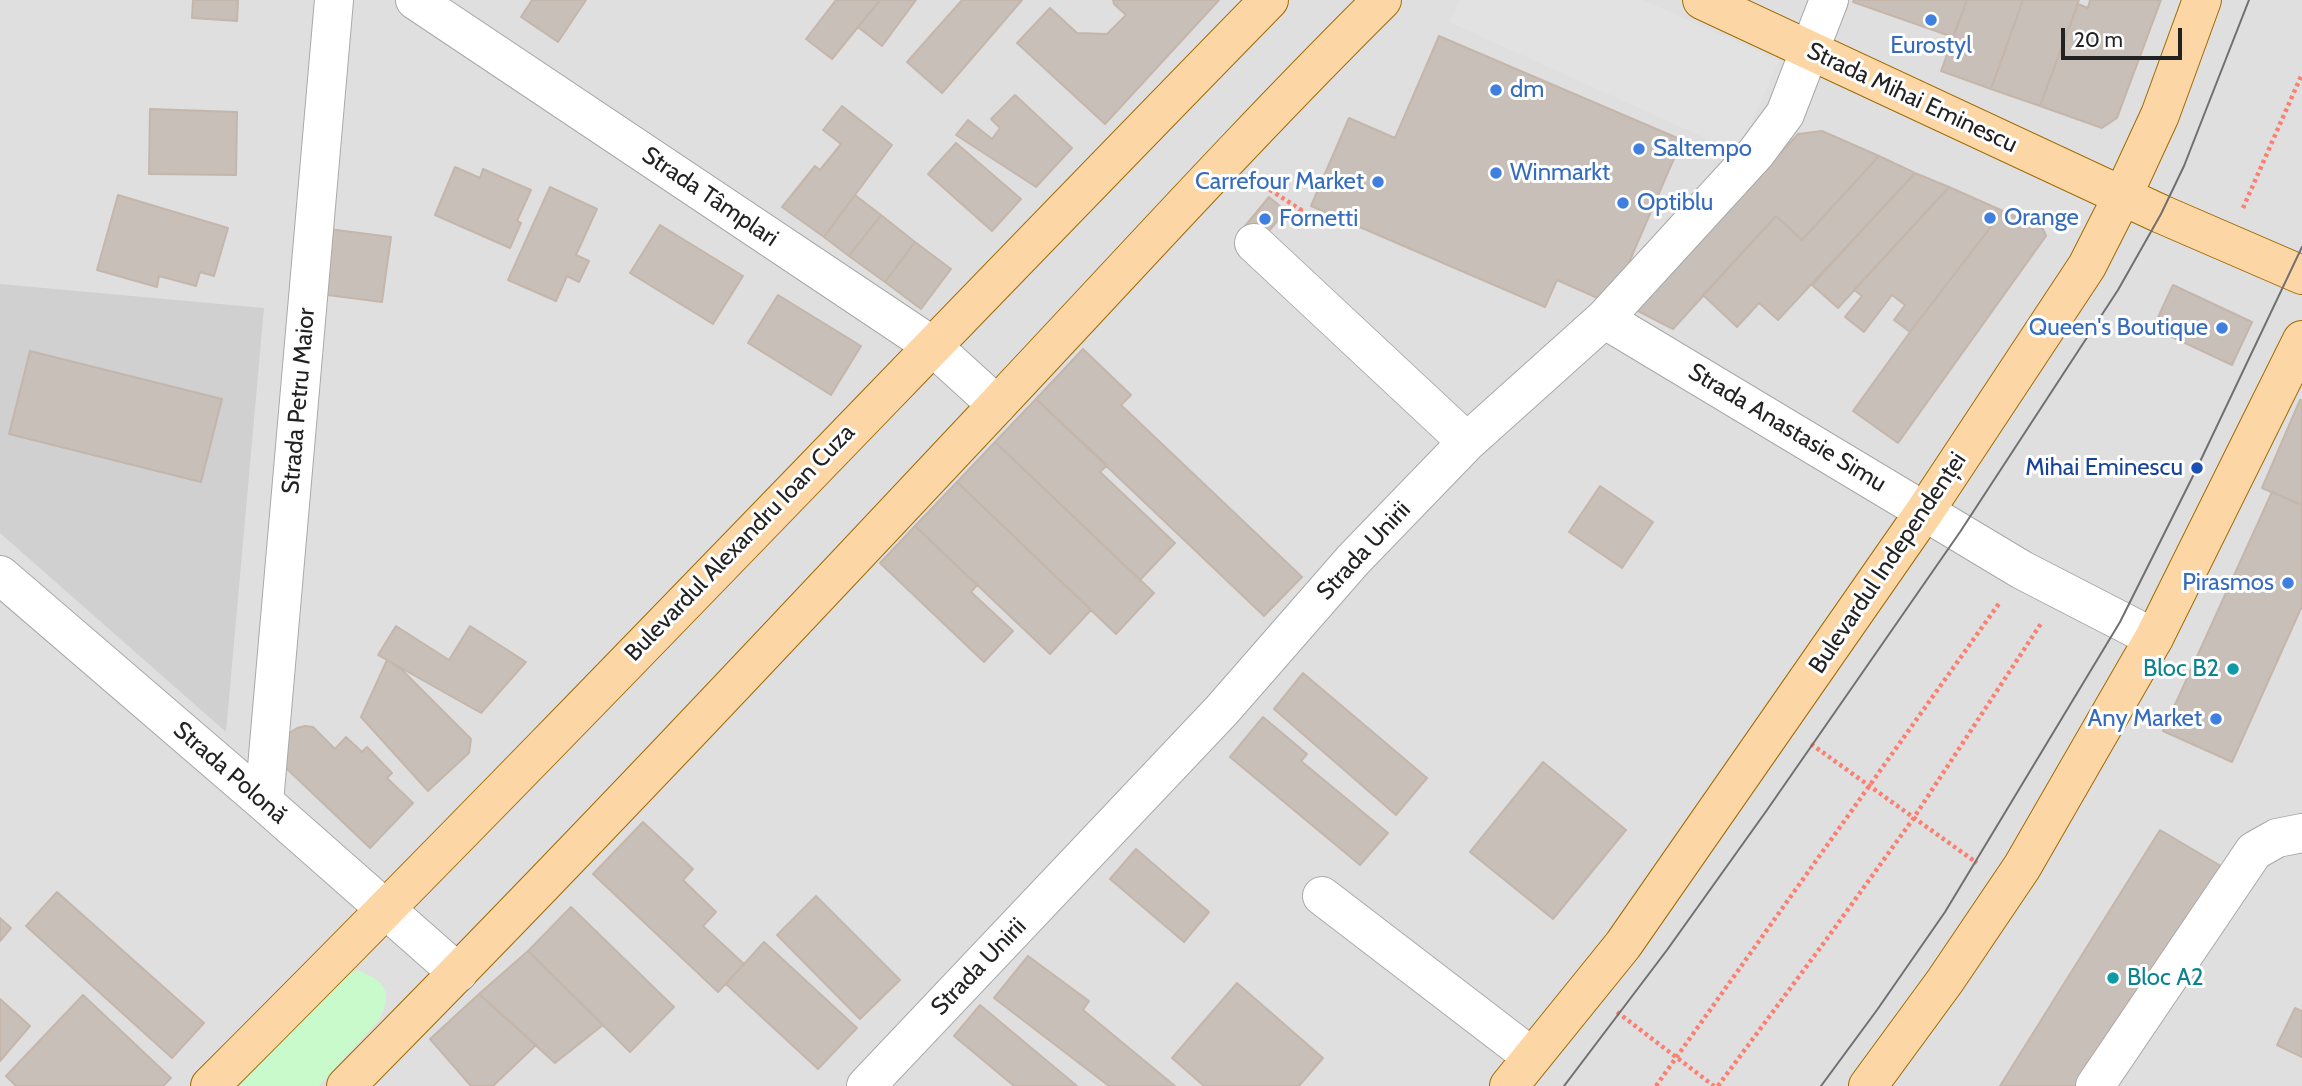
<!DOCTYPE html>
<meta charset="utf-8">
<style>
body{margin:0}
#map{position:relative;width:2302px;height:1086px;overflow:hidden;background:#f2efe9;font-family:Cabin,sans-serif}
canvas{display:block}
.scale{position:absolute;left:2061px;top:28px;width:121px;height:32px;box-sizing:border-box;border:4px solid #222;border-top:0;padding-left:9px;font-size:21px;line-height:24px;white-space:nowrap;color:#222;-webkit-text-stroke:5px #fff;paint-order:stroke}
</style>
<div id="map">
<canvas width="2302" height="1086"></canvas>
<div class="scale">20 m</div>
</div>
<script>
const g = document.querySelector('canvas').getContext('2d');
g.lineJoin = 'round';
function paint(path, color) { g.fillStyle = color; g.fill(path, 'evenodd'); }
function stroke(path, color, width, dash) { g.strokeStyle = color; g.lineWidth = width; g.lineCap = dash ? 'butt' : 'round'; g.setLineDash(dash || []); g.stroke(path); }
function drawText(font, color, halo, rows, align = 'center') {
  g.font = font + ' Cabin,sans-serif'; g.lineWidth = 6; g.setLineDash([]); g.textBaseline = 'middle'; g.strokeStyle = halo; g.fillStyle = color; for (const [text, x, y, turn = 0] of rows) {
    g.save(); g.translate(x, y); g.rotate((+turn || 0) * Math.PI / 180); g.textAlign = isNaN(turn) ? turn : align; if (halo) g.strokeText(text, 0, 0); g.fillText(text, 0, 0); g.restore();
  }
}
paint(new Path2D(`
 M 0,0 L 2302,0 L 2302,1086 L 0,1086 Z`), '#e0dfdf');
paint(new Path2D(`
 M 0,284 L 264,308 L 226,732 L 0,533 Z`), '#d0d0d0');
paint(new Path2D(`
 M 357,970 C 386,981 394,993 378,1021 L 319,1086 L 239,1086 L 349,973 Z`), '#c8facc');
paint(new Path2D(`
 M 1459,0 L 1643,0 L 1779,61 L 1738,153 L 1449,22 Z`), '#e2e2e2');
const building = new Path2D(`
 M 193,0 L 238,0 L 237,21 L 192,18 Z
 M 532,0 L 586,0 L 558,42 L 521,17 Z
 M 836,0 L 880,0 L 832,59 L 806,39 Z
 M 880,0 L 916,0 L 882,46 L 858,27 Z
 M 962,0 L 1022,0 L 942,93 L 907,62 Z
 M 1113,0 L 1219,0 L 1105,124 L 1017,43 L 1050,8 L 1077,33 L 1107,34 L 1126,15 L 1114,4 Z
 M 1854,0 L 1967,0 L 1953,37 L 1853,2 Z
 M 1967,0 L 2023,0 L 1991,89 L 1941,71 Z
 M 2023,0 L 2079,0 L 2040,106 L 1991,89 Z
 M 2090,0 L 2161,0 L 2117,118 L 2102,128 L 2040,106 L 2078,4 L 2088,8 Z
 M 1439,36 L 1682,140 L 1611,304 L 1557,280 L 1545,307 L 1311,206 L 1349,118 L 1395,138 Z
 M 1015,95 L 1072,148 L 1036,187 L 956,135 L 968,120 L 992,139 L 1000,128 L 991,119 Z
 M 842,106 L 892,145 L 824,237 L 782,207 L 815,166 L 820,170 L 841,144 L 823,130 Z
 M 150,109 L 237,112 L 236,175 L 149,174 Z
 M 1822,131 L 1879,156 L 1802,240 L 1776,216 L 1673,329 L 1636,310 L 1798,134 Z
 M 956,143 L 1021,199 L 992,231 L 928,174 Z
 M 1879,156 L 1915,173 L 1778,320 L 1759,303 L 1737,327 L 1703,295 L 1776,216 L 1802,240 Z
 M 455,167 L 480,178 L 483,169 L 531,190 L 517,221 L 521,223 L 510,248 L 435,215 Z
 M 1915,173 L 1949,187 L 1838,308 L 1812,285 Z
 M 550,187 L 597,209 L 576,255 L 589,261 L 579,282 L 567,276 L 556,301 L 508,280 Z
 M 1949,187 L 2003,211 L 1910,332 L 1894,320 L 1905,305 L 1892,295 L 1864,332 L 1845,317 L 1862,296 L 1854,290 Z
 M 118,195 L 228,228 L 214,276 L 200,272 L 196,286 L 159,276 L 157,287 L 97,270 Z
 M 855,195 L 881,215 L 849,256 L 824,237 Z
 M 1269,197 L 1286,211 L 1261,240 L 1245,226 Z
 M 2003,211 L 2043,229 L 2046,236 L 1898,443 L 1853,411 L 1910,332 Z
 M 881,215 L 915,242 L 885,282 L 849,256 Z
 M 660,225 L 743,276 L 713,324 L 630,273 Z
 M 321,228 L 391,237 L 382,302 L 312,293 Z
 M 915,242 L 951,269 L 921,309 L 885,282 Z
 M 2173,285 L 2252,322 L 2232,365 L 2153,328 Z
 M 778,295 L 861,346 L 831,395 L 748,343 Z
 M 1083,349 L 1131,395 L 1121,405 L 1302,577 L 1264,616 L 1036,399 Z
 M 30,351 L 222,399 L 201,482 L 9,434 Z
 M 1036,399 L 1107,465 L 1100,472 L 1175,543 L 1140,580 L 995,442 Z
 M 2300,400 L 2302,400 L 2302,505 L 2262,488 Z
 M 995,442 L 1154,593 L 1116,634 L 957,482 Z
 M 957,482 L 1091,610 L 1050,654 L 915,526 Z
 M 1600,486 L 1653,522 L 1622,568 L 1569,532 Z
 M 2272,492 L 2302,505 L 2302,606 L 2232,762 L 2163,731 Z
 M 915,526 L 977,585 L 971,592 L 1013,631 L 984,662 L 880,563 Z
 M 396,626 L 449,660 L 470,626 L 526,662 L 481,713 L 378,655 Z
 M 387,660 L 402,670 L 471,739 L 469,753 L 428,791 L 361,717 Z
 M 1303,673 L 1427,778 L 1396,815 L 1274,709 Z
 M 1263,717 L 1307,754 L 1301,761 L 1388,833 L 1360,865 L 1230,757 Z
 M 305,726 L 313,727 L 335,749 L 346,737 L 362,752 L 367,747 L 392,773 L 387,778 L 413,803 L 370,848 L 286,768 L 288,734 L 297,728 Z
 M 1543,762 L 1626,830 L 1553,919 L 1470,852 Z
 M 643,822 L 693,869 L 683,880 L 716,912 L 703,926 L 744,964 L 718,992 L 593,874 Z
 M 2160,830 L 2226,869 L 2088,1086 L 2000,1086 Z
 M 1136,849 L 1209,912 L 1184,942 L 1110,879 Z
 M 57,892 L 204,1023 L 172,1058 L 26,926 Z
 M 816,896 L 900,980 L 860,1019 L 777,935 Z
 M 571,907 L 674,1007 L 630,1052 L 528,951 Z
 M 0,918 L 11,928 L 0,941 Z
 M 764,942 L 857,1028 L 818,1069 L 726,984 Z
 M 528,951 L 603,1025 L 555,1063 L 479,994 Z
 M 1028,956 L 1089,1001 L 1083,1010 L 1175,1086 L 1109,1086 L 994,998 Z
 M 1237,983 L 1323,1058 L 1299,1086 L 1204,1086 L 1172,1058 Z
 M 479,994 L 536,1045 L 493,1086 L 471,1086 L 430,1039 Z
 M 83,995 L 171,1078 L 163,1086 L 16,1086 L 6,1076 Z
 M 0,999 L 30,1026 L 0,1061 Z
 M 980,1005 L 1077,1086 L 1014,1086 L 954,1036 Z
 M 2295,1008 L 2302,1011 L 2302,1057 L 2277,1045 Z`);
paint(building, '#c7bfb8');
stroke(building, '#c4b6ab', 2);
const minor = new Path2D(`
 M 415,0 L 931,345 L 997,405
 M 1254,243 L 1467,442
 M 1604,319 L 2022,570 L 2154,638
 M 0,575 L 264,802 L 458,973
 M 264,802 L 334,0
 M 1322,896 L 1532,1057
 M 866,1086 L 1222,710 L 1353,560 L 1467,442 L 1604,319 L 1756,153 L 1785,114 L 1829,0
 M 2095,1086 L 2254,851 L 2277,838 L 2302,833`);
const major = new Path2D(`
 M 1702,0 L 2161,214 L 2302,275
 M 210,1086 C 568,728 916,361 1269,0
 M 346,1086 C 567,863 782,634 997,405 C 1125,269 1250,131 1382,0
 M 1509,1086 L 1623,945 L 1925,511 L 2087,266 L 2123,195 L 2160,115 L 2202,0
 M 1868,1086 L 1945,981 L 2022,867 L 2154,638 L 2302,340`);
stroke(minor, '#a9a9a9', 40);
stroke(major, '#a06b00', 40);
stroke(new Path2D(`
 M 1258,182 L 1301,210 L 1297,229
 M 2243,208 L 2302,74
 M 1811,744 L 1977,863
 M 1617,1012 L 1714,1086
 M 1656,1086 L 2000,602
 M 1718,1086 L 1826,940 L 1913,819 L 2042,622`), '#fa8072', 4.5, [3.5, 3.5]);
stroke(minor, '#fff', 38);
stroke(major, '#fcd6a4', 38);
stroke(new Path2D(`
 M 1564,1086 L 1667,950 L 1767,810 L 1960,532 L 2118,290 L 2161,214 L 2184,166 L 2249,0
 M 1821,1086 L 1877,1010 L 1945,912 L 2120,622 L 2197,468 L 2302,247`), '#707070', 2);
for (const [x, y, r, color] of [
 [1931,20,7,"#3f7fe0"],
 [1496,90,7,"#3f7fe0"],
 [1639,149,7,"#3f7fe0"],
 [1496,173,7,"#3f7fe0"],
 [1378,182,7,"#3f7fe0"],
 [1623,203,7,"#3f7fe0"],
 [1990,218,7,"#3f7fe0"],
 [1265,219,7,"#3f7fe0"],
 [2222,328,7,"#3f7fe0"],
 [2197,468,7,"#1a4fb4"],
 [2288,583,7,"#3f7fe0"],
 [2233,669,7,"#0f9aa8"],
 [2216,719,7,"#3f7fe0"],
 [2113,978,7,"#0f9aa8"]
]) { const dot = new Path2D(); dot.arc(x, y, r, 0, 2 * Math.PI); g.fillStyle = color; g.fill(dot); stroke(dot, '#fff', 2.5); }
drawText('24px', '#366cbe', '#fff', [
 ["Eurostyl",1931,46,"center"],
 ["dm",1510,90],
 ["Saltempo",1653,149],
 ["Winmarkt",1510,173],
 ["Carrefour Market",1364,182,"right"],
 ["Optiblu",1637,203],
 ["Orange",2004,218],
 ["Fornetti",1279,219],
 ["Queen's Boutique",2208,328,"right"],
 ["Pirasmos",2274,583,"right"],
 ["Any Market",2202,719,"right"]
], 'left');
drawText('24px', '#222', '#fff', [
 ["Strada Mihai Eminescu",1912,98,25],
 ["Strada Tâmplari",710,197,34],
 ["Strada Petru Maior",299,401,-85],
 ["Strada Anastasie Simu",1787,428,31],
 ["Bulevardul Alexandru Ioan Cuza",740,543,-46],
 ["Strada Unirii",1364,551,-47],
 ["Bulevardul Independenței",1888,563,-56],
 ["Strada Polonă",230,773,41],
 ["Strada Unirii",979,967,-46]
]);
drawText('24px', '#164399', '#fff', [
 ["Mihai Eminescu",2183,468]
], 'right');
drawText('24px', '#0d838f', '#fff', [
 ["Bloc B2",2219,669],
 ["Bloc A2",2127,978,"left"]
], 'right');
</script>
